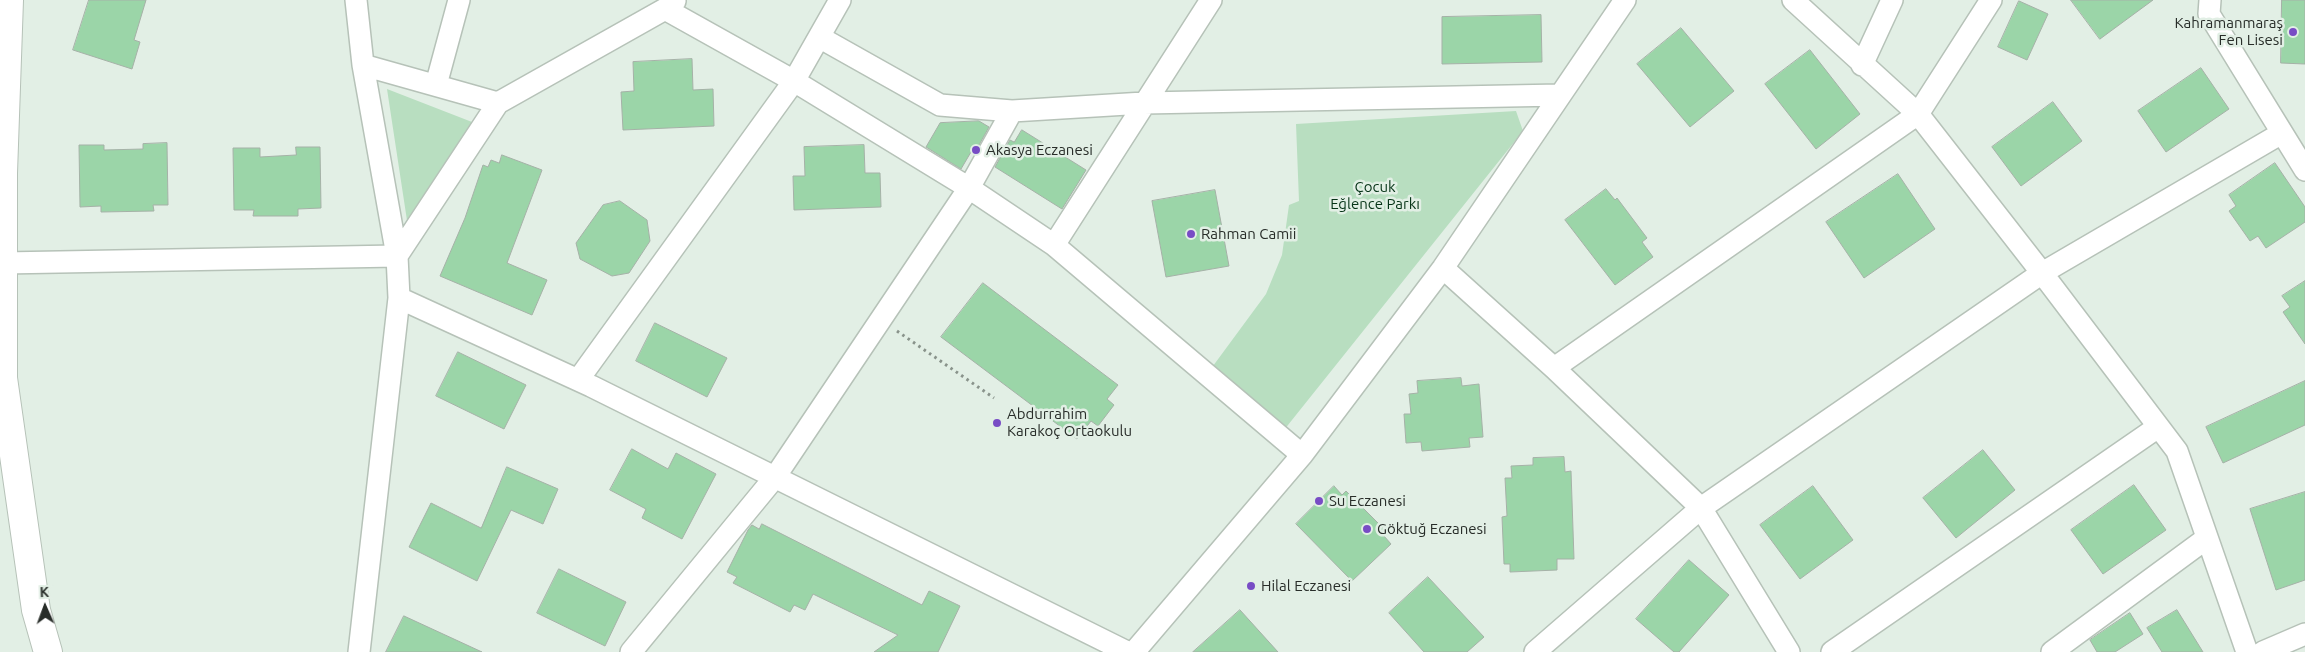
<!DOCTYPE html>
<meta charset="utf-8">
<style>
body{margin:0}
#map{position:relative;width:2305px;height:652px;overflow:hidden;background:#e2efe5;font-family:Ubuntu,sans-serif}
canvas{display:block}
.north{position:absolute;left:20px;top:582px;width:50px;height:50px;-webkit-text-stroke:4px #e2efe5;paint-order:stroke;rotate:358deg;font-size:14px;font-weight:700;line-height:20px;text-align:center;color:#282d29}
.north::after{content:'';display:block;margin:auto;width:18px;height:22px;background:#282d29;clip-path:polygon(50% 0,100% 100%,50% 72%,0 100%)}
</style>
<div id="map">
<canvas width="2305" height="652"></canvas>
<div class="north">K</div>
</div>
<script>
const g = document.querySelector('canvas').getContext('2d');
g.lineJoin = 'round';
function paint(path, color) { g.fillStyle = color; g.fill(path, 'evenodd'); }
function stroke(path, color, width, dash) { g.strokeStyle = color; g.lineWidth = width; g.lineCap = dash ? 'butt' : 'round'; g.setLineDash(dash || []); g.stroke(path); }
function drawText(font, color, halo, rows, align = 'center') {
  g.font = font + ' Ubuntu,sans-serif'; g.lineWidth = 5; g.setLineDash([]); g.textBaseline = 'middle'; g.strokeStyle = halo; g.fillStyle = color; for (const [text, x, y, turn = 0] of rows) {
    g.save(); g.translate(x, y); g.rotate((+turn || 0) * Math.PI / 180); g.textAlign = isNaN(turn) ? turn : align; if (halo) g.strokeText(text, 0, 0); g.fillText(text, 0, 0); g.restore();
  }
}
paint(new Path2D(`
 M 387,89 L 472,122 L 408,227 Z
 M 1516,111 L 1523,131 L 1284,430 L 1213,366 L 1266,294 L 1282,255 L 1289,205 L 1299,201 L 1296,124 Z`), '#b8dec0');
const building = new Path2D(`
 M 89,0 L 146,0 L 134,40 L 140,42 L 132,69 L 73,50 Z
 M 2071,0 L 2153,0 L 2100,39 Z
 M 2282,0 L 2305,0 L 2305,64 L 2281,63 Z
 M 2019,1 L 2048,14 L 2027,60 L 1998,47 Z
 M 1541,15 L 1542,62 L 1442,64 L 1442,17 Z
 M 1681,28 L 1734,91 L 1690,127 L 1637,64 Z
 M 1810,50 L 1860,114 L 1816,149 L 1765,84 Z
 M 692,59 L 693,90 L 713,89 L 714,126 L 623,130 L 621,92 L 634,91 L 633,62 Z
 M 2201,68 L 2229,109 L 2166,152 L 2138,111 Z
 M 2053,102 L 2082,141 L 2021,186 L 1992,147 Z
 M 979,121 L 989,127 L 974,154 L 971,152 L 961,169 L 926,147 L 940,123 Z
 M 1022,130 L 1086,170 L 1062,209 L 995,167 L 1010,140 L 1014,142 Z
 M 167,143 L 168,205 L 153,205 L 154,211 L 101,212 L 101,206 L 80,207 L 79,145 L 104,145 L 104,150 L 143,149 L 143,144 Z
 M 864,145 L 865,173 L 880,173 L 881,207 L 794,210 L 793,176 L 805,176 L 804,147 Z
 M 296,147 L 320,147 L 321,208 L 298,209 L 298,216 L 253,216 L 254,210 L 234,210 L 233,148 L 260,148 L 260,157 L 296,155 Z
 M 502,155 L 542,170 L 507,263 L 547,280 L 532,315 L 440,276 L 465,218 L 483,165 L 488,167 L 491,160 L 499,163 Z
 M 2275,163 L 2305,207 L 2305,222 L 2266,248 L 2258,236 L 2250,241 L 2229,211 L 2236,206 L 2229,195 Z
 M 1898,174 L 1935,229 L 1864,278 L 1826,222 Z
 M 1606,189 L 1615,200 L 1617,198 L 1647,238 L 1642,242 L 1653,257 L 1615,285 L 1565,220 Z
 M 1215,190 L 1229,266 L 1166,277 L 1152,201 Z
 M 620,201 L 647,220 L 650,241 L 629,273 L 612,276 L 580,259 L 576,243 L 603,205 Z
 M 2305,281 L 2305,344 L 2283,312 L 2290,307 L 2282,296 Z
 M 983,283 L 1118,385 L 1107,399 L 1114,405 L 1098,426 L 1091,421 L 1077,439 L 941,337 Z
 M 655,323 L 727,358 L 707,397 L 636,361 Z
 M 458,352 L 526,385 L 504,429 L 436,396 Z
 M 1461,378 L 1462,386 L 1479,384 L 1483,437 L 1469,438 L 1470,447 L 1422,451 L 1421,442 L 1406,443 L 1404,414 L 1411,414 L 1409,394 L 1418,393 L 1417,381 Z
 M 2305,381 L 2305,425 L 2223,463 L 2206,427 Z
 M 632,449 L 668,469 L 676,453 L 716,474 L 682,539 L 642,518 L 646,509 L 610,490 Z
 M 1983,450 L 2015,490 L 1956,538 L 1923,498 Z
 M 1564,457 L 1565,472 L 1571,471 L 1574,559 L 1557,559 L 1557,570 L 1510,572 L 1510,564 L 1504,564 L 1502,517 L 1507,516 L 1505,478 L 1512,478 L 1511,466 L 1533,465 L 1533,458 Z
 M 507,467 L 558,489 L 543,524 L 511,510 L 477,581 L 409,547 L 431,503 L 481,528 Z
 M 2134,485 L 2166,530 L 2103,574 L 2071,530 Z
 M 1334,486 L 1342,495 L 1346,491 L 1388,533 L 1384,536 L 1391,544 L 1352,581 L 1296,524 Z
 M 1813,486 L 1853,540 L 1800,579 L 1760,525 Z
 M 2305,492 L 2305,580 L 2276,590 L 2250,509 Z
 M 762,524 L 922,605 L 929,591 L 960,606 L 938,652 L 874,652 L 898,635 L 813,594 L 805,610 L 794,605 L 790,612 L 733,583 L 737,577 L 727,572 L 748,530 L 752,525 L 759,529 Z
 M 1689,560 L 1729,595 L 1679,652 L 1674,652 L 1636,619 Z
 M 559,569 L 626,602 L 605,646 L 537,613 Z
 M 1428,577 L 1484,637 L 1467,652 L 1424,652 L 1389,613 Z
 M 1240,610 L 1278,652 L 1193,652 Z
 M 2177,610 L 2203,652 L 2162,652 L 2147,628 Z
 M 2130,613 L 2143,634 L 2115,652 L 2097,652 L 2090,640 Z
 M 404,616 L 482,652 L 386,652 Z`);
paint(building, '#9bd5a8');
stroke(building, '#a5b1a7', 1);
const minor = new Path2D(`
 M 356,0 L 363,65 L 397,256 L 399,298 L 591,386 L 1127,652
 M 1793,0 L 1918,114 L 2042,273 L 2177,451 L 2247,652
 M 2210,0 L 2209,14 L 2305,170
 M 665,9 L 794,81 L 969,188 L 1054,245 L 1302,455
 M 819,37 L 940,105 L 1012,111
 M 363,65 L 498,103 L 665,9 L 675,1
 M 1862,65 L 1892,0
 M 436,85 L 459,0
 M 1054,245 L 1211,0
 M 3,263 L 397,256 L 498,103
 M 1443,268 L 1554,368 L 1701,508 L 2042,273 L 2282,133
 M 1554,368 L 1918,114 L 1991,0
 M 578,380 L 794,81 L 840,0
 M 359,652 L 399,298
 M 631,652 L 775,477 L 969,188 L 1012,111 L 1144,103 L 1560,95
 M 1134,652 L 1302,455 L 1443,268 L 1625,0
 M 1535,652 L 1701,508 L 1789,652
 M 1832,652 L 2158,427
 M 2052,652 L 2207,538
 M 2263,652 L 2305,634`);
const major = new Path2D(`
 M 9,0 L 3,173 L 3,378 L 36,610 L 48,652`);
stroke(minor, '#b6c2b8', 24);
stroke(major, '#b6c2b8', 30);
stroke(new Path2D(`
 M 897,331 L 994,398`), '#89938b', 3, [2.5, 4]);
stroke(minor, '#fff', 21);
stroke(major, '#fff', 28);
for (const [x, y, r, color] of [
 [2293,32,5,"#784cc5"],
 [976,150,5,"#784cc5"],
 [1191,234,5,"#784cc5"],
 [997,423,5,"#784cc5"],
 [1319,501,5,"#784cc5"],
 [1367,529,5,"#784cc5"],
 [1251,586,5,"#784cc5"]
]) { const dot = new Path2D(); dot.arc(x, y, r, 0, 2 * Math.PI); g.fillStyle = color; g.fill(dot); stroke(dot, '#e2efe5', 2); }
drawText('15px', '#282d29', '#e2efe5', [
 ["Kahramanmaraş",2283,23,"right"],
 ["Fen Lisesi",2283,40,"right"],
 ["Akasya Eczanesi",986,150],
 ["Rahman Camii",1201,234],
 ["Abdurrahim",1007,414],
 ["Karakoç Ortaokulu",1007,431],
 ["Su Eczanesi",1329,501],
 ["Göktuğ Eczanesi",1377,529],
 ["Hilal Eczanesi",1261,586]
], 'left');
drawText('15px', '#063417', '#e2efe5', [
 ["Çocuk",1375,187],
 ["Eğlence Parkı",1375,204]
]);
</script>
